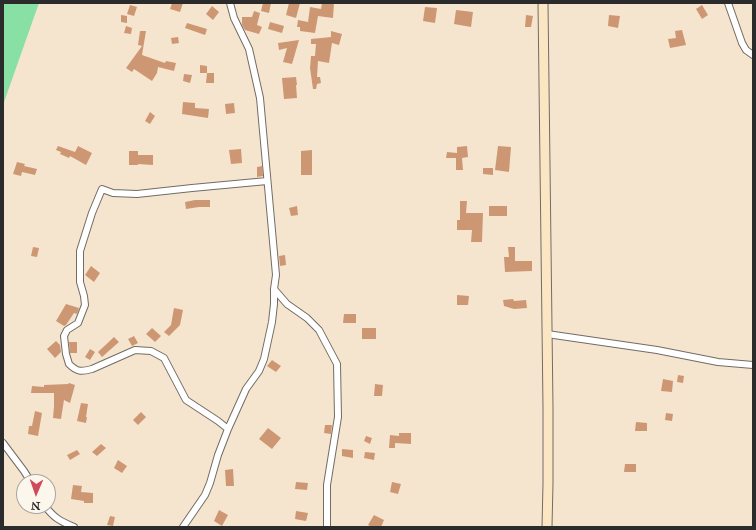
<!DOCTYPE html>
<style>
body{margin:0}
#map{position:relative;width:756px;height:530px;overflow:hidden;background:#f6e5ce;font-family:"IM FELL Great Primer",serif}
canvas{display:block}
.frame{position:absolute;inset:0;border:4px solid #2b2b2b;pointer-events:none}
.north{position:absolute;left:16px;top:474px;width:40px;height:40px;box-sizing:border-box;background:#fbf7ec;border:1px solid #a8a59f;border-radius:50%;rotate:182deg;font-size:11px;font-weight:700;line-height:16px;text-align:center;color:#2b2b2b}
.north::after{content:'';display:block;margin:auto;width:14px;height:18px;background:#d1495b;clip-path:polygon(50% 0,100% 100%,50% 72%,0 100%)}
</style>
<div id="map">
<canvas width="756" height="530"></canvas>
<div class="frame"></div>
<div class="north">N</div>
</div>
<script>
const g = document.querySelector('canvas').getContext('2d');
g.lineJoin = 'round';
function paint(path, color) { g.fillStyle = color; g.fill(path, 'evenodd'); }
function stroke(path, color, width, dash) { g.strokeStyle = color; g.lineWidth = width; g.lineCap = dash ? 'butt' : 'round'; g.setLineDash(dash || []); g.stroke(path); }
paint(new Path2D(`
 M 3,3 L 39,3 L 3,105 Z`), '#88e0a4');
paint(new Path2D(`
 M 172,3 L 183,3 L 180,12 L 170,9 Z
 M 263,3 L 271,3 L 269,13 L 261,11 Z
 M 289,3 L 300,3 L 296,18 L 286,15 Z
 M 322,3 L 334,3 L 333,18 L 318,16 L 315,33 L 300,31 L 300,27 L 297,27 L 298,20 L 308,22 L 310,7 L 321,9 Z
 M 130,5 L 137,7 L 134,16 L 127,14 Z
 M 702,5 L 708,15 L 702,19 L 696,9 Z
 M 212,6 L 219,12 L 213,20 L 206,14 Z
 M 425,7 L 437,8 L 435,23 L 423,21 Z
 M 456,10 L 473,12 L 471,27 L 454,24 Z
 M 254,11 L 260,13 L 257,25 L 262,27 L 259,34 L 245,30 L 242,25 L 242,17 L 252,17 Z
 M 121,15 L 127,16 L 127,23 L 121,22 Z
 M 526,15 L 533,16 L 531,27 L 525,27 Z
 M 609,15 L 620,16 L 618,28 L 608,26 Z
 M 270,22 L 284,26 L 282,33 L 268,29 Z
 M 187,23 L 207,29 L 205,35 L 185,28 Z
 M 126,26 L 132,28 L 131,34 L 124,33 Z
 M 682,30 L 686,45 L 670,48 L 668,39 L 676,38 L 675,31 Z
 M 140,31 L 146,31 L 142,55 L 165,63 L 166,61 L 176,63 L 174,71 L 158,67 L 157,73 L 152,81 L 134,69 L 132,72 L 126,68 L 142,46 L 138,45 Z
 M 331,31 L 342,34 L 339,45 L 332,43 L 329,63 L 318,61 L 317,77 L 320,77 L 321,83 L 317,84 L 316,89 L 313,89 L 310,68 L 311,56 L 315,56 L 316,44 L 311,44 L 311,39 L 331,37 Z
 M 178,37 L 179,43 L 172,44 L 171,38 Z
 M 299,40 L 292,64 L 283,62 L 287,48 L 279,50 L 278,43 Z
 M 200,65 L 207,66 L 207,73 L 200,73 Z
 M 207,73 L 214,73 L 214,83 L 206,83 Z
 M 184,74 L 192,75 L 190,83 L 183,81 Z
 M 296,77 L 297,85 L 296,85 L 297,98 L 284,99 L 282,78 Z
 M 183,102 L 195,103 L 195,108 L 209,109 L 208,118 L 182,114 Z
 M 234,103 L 235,113 L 226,114 L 225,104 Z
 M 150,112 L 155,116 L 150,124 L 145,121 Z
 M 58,146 L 75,152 L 78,146 L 92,153 L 86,165 L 70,156 L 69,158 L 60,154 L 61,152 L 56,150 Z
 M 467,146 L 468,157 L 462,158 L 463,170 L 456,170 L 456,158 L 446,158 L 447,152 L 457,153 L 457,147 Z
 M 498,146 L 511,147 L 509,172 L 495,170 Z
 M 241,149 L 242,163 L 231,164 L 229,150 Z
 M 312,150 L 312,175 L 301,175 L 301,151 Z
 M 129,151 L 138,151 L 138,155 L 153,155 L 153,165 L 138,164 L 138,165 L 129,165 Z
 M 17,162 L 25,164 L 24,166 L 37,169 L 35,175 L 22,172 L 21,176 L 13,174 Z
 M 262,166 L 263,176 L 257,177 L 257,167 Z
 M 483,168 L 493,168 L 493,175 L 483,174 Z
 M 195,200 L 210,200 L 210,207 L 199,207 L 186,209 L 185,202 Z
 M 460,201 L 467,201 L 466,213 L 483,213 L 482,242 L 471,242 L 472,230 L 457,230 L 457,220 L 460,220 Z
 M 297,206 L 298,215 L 291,216 L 289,208 Z
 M 489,206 L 507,206 L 507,216 L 489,216 Z
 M 33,247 L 39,248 L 37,257 L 31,256 Z
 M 508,247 L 515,247 L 515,261 L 532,261 L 532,271 L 505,272 L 504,257 L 509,257 Z
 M 285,255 L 286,265 L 280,266 L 279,256 Z
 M 91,266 L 100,273 L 94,282 L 85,275 Z
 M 457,295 L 469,296 L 468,305 L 457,305 Z
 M 513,299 L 514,301 L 526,300 L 527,308 L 514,309 L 504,306 L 503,300 Z
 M 66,304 L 79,308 L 77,314 L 74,313 L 66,325 L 64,326 L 56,321 Z
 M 174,308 L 183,310 L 180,325 L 169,336 L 164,332 L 171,325 Z
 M 344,314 L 356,314 L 356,323 L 343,323 Z
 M 152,328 L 161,336 L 155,342 L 146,334 Z
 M 362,328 L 376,328 L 376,339 L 362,339 Z
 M 134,336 L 138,343 L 132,346 L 128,339 Z
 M 114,337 L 119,342 L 102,357 L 98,352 Z
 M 56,341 L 60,345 L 61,352 L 55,358 L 47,349 Z
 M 69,342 L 77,342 L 77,353 L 70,353 Z
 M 90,349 L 95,352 L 90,360 L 85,357 Z
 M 272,360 L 281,366 L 276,372 L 267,366 Z
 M 678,375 L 684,376 L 683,383 L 677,382 Z
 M 663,379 L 673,381 L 672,392 L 661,391 Z
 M 69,383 L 75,385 L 70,403 L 64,400 L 61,419 L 53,418 L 54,406 L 54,393 L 31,393 L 32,386 L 44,387 L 44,385 L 68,384 Z
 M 375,384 L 383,385 L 382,396 L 374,396 Z
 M 81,403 L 88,404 L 86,417 L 87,417 L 86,423 L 77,421 Z
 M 35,411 L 42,413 L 38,436 L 28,434 L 29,426 L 32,426 Z
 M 141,412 L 146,417 L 138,425 L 133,420 Z
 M 666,413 L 673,414 L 672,421 L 665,420 Z
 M 636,422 L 647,423 L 647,431 L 635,431 Z
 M 325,425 L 332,425 L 331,434 L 324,433 Z
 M 268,428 L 281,438 L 272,449 L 259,439 Z
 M 399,433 L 411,433 L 411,444 L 395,443 L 395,448 L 389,448 L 390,435 L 399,436 Z
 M 366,436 L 372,438 L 370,444 L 364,441 Z
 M 101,444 L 106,448 L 97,456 L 92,452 Z
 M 342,449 L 353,450 L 353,458 L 342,456 Z
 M 77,450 L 80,454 L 70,460 L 67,455 Z
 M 365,452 L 375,453 L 374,460 L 364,458 Z
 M 118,460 L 127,466 L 122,473 L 114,468 Z
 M 625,464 L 636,464 L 636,472 L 624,472 Z
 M 233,469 L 234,486 L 226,486 L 225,470 Z
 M 296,482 L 308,483 L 307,490 L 295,489 Z
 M 392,482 L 401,484 L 398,494 L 390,492 Z
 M 73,485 L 82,486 L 81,492 L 93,493 L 93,503 L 84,503 L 84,501 L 71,499 Z
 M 219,510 L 228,515 L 222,526 L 214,521 Z
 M 296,511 L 308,513 L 306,521 L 295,519 Z
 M 374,515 L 384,520 L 381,527 L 372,527 L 368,525 Z
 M 110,516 L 115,517 L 113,526 L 107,525 Z`), '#ce9774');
const street = new Path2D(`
 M 728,3 L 742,43 L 746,50 L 753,55
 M 274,289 L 287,304 L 307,318 L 319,330 L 337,364 L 338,417 L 327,485 L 327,527
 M 547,334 L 657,350 L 718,362 L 753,365
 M 228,429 L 218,421 L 186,400 L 164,358 L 151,351 L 135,350 L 92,369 C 81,372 77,372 69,364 L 66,354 L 64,336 L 67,330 L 78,323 L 85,305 L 84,296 L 80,282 L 80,251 L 92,213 L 102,189 L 113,193 L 137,194 L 192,188 L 267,181
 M 3,443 L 24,471 L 31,482
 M 45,506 C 54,518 60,521 74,527
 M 183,527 L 205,495 L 210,483 L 218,455 L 228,429 L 246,389 L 259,371 L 264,359 L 272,322 L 274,304 L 274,289 L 276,275 L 260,98 L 249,49 L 234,18 L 230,3`);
const secondary = new Path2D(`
 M 543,3 L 548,408 L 548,483 L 547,527`);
stroke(street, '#726c64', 8);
stroke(secondary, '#726c64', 11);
stroke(street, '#fff', 6);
stroke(secondary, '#fbe6c4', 9);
</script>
